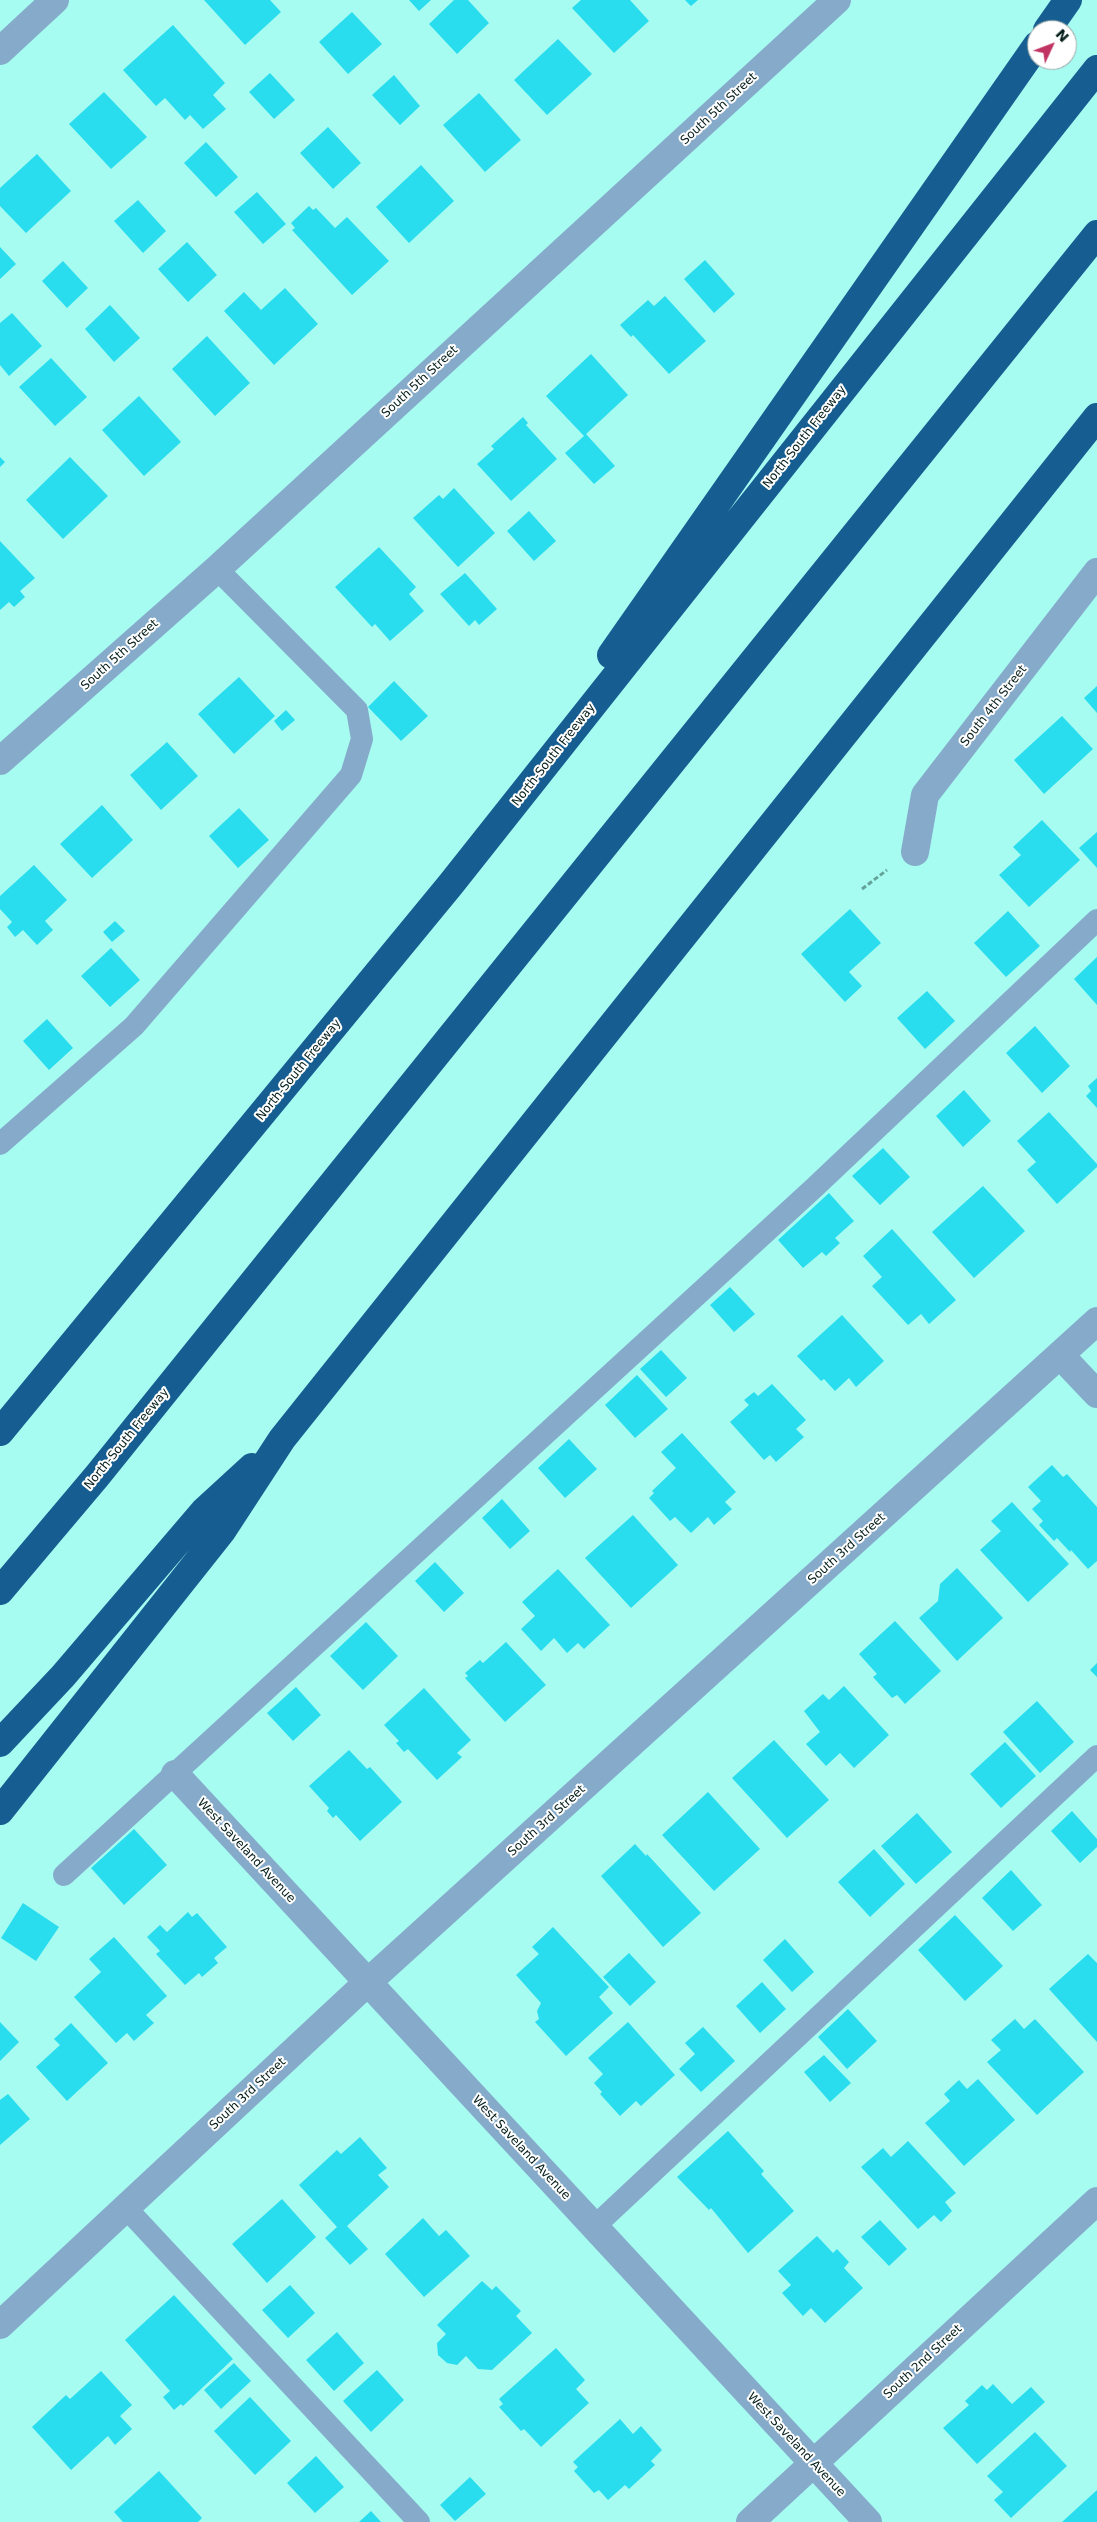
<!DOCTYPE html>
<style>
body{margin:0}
#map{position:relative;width:1097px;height:2522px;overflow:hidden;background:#a6fcf1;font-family:"DejaVu Sans",sans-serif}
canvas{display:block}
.north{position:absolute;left:1027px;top:20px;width:50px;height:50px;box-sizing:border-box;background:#fff;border:1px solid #9aa5a3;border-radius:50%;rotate:47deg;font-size:14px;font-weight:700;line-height:20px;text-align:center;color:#021d1a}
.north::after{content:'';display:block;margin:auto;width:18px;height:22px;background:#c13362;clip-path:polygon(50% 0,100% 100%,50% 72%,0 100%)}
</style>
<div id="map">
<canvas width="1097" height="2522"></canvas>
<div class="north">N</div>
</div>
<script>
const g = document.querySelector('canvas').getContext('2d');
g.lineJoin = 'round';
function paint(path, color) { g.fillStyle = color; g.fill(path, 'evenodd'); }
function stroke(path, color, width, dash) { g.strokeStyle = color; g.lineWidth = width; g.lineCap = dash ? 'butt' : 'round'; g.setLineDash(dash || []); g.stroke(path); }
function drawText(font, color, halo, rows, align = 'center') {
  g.font = font + ' "DejaVu Sans",sans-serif'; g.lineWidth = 4; g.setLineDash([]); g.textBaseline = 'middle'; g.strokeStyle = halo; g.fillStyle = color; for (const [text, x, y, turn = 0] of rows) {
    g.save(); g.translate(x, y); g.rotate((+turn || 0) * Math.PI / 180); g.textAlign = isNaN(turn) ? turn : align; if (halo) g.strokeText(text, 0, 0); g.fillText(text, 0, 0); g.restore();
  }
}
paint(new Path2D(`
 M 204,0 L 270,0 L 281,12 L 245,45 Z
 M 409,0 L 431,0 L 419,11 Z
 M 454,0 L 468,0 L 489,23 L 457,54 L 429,24 Z
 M 581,0 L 630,0 L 649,21 L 614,53 L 572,8 Z
 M 685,0 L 698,0 L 691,6 Z
 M 352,12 L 382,44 L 348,74 L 319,42 Z
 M 173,25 L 225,83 L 213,95 L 226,109 L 203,129 L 190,115 L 185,120 L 165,98 L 156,106 L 123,70 Z
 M 558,39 L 592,74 L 547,115 L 514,80 Z
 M 270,73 L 295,100 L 274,119 L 249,92 Z
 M 394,75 L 420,106 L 400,125 L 372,95 Z
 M 104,92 L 147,137 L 111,169 L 69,124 Z
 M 479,93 L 521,140 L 485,172 L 443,125 Z
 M 328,127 L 361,163 L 333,189 L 300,153 Z
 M 206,142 L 238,177 L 216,197 L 184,163 Z
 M 37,154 L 71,191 L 26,233 L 0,206 L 0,188 Z
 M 421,165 L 454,201 L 409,243 L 376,207 Z
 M 257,192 L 286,224 L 263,244 L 234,212 Z
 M 138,200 L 166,231 L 143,253 L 114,221 Z
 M 309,206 L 313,210 L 316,208 L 335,228 L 347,217 L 389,261 L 352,295 L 292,230 L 295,228 L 291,223 Z
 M 187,242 L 217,275 L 188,302 L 158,269 Z
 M 0,247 L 16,264 L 0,279 Z
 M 705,260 L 735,294 L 714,313 L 684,279 Z
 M 63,261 L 88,288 L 67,308 L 42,281 Z
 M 285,288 L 318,324 L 274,365 L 224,311 L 244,292 L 261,310 Z
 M 665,296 L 706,341 L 669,374 L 633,335 L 631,337 L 620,325 L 648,300 L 654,306 Z
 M 110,305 L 140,338 L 114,362 L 85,329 Z
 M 12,313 L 42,346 L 9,376 L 0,365 L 0,323 Z
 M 207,336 L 250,383 L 215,416 L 172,369 Z
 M 591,354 L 628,395 L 586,434 L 615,466 L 594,484 L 565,453 L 584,436 L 546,396 Z
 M 51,358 L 87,397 L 55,426 L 19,387 Z
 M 139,396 L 181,442 L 144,476 L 102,430 Z
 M 523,417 L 528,423 L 526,425 L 557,459 L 511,501 L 477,464 L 494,449 L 491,446 Z
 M 0,457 L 5,462 L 0,467 Z
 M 70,457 L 108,496 L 63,539 L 26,500 Z
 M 454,488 L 495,533 L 458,567 L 413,518 L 439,495 L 443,499 Z
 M 529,511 L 556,541 L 534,561 L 507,531 Z
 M 0,541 L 35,578 L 20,591 L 25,597 L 14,607 L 9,602 L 0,610 Z
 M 379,547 L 416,587 L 409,594 L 424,611 L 390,641 L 375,624 L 372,627 L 335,587 Z
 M 465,573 L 497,609 L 479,625 L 475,620 L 469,626 L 440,594 Z
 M 239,677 L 275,716 L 234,754 L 198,714 Z
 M 394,681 L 428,716 L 401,741 L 368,707 Z
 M 1097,686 L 1097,713 L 1084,698 Z
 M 286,710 L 295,720 L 282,731 L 274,721 Z
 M 1062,716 L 1093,749 L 1044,794 L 1014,760 Z
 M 167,742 L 198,776 L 161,810 L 130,775 Z
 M 102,805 L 133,840 L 92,878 L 60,844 Z
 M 239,808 L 269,840 L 238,868 L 209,836 Z
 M 1042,820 L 1080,860 L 1029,907 L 999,875 L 1021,855 L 1013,847 Z
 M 1097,832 L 1097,868 L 1079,848 Z
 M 34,865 L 67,900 L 45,921 L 53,930 L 37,945 L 23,930 L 15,937 L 7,927 L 12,922 L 0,909 L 0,896 Z
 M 850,909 L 881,943 L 849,972 L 862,986 L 845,1002 L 801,954 Z
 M 1008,911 L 1040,946 L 1006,977 L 974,943 Z
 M 115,921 L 125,931 L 112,942 L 103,932 Z
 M 111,948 L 140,980 L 110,1007 L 81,976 Z
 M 1097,957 L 1097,1005 L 1074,979 Z
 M 927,991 L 955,1021 L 925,1049 L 897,1018 Z
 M 47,1019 L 73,1048 L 49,1070 L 23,1041 Z
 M 1035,1026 L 1070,1066 L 1042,1093 L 1006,1053 Z
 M 1097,1078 L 1097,1108 L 1086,1096 L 1091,1091 L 1088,1086 Z
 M 964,1090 L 991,1121 L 963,1147 L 936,1116 Z
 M 1049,1112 L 1097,1164 L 1097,1167 L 1057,1204 L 1027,1170 L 1036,1162 L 1017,1141 Z
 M 883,1148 L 910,1177 L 880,1205 L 852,1176 Z
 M 983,1186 L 1025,1231 L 974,1278 L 932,1232 Z
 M 829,1193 L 854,1221 L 835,1238 L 840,1243 L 826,1256 L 822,1252 L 803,1268 L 778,1240 Z
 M 892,1229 L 956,1300 L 929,1324 L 921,1314 L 908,1325 L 872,1286 L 882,1277 L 863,1256 Z
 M 730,1287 L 755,1314 L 734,1332 L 710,1305 Z
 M 842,1315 L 884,1361 L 856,1387 L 849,1378 L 835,1391 L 824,1379 L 821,1381 L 797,1356 Z
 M 661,1350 L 687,1378 L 666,1397 L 640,1369 Z
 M 637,1375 L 668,1409 L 635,1438 L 605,1405 Z
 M 772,1384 L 806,1420 L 796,1429 L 804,1437 L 776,1462 L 770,1455 L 764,1460 L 730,1422 L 749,1405 L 744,1400 L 754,1392 L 758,1396 Z
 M 682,1433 L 736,1492 L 725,1502 L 732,1509 L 714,1525 L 708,1517 L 691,1533 L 675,1517 L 670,1521 L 649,1498 L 654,1493 L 652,1491 L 676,1468 L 661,1452 Z
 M 569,1439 L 597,1469 L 565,1498 L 538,1468 Z
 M 1052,1465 L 1063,1477 L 1067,1474 L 1097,1507 L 1097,1561 L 1088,1569 L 1071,1550 L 1070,1552 L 1057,1538 L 1054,1541 L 1039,1525 L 1043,1521 L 1032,1509 L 1041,1501 L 1028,1487 Z
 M 502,1499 L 530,1531 L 510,1549 L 482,1518 Z
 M 1012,1502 L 1069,1564 L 1028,1602 L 980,1550 L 1001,1531 L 991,1521 Z
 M 633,1515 L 678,1565 L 631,1608 L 585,1558 Z
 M 435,1562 L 464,1593 L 444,1612 L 415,1581 Z
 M 957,1568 L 1003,1618 L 957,1661 L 919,1618 L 938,1601 L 940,1584 Z
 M 558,1569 L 610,1625 L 584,1649 L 578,1643 L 567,1653 L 554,1638 L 541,1651 L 521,1629 L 535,1616 L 522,1602 Z
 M 895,1621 L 941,1671 L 905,1704 L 897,1695 L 892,1698 L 873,1677 L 877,1674 L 859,1654 Z
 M 366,1622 L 398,1656 L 363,1690 L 330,1656 Z
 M 506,1642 L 546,1685 L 505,1722 L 465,1678 L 468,1676 L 465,1673 L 480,1660 L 483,1663 Z
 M 1097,1663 L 1097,1677 L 1090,1670 Z
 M 844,1686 L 889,1735 L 854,1768 L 840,1753 L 826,1766 L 806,1744 L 820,1732 L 804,1711 L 823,1694 L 829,1700 Z
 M 296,1687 L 321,1715 L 293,1741 L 267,1713 Z
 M 424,1688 L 471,1740 L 457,1753 L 462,1757 L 437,1780 L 408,1749 L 404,1752 L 396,1743 L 399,1741 L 384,1725 Z
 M 1037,1701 L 1074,1742 L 1040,1773 L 1003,1732 Z
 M 774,1740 L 829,1800 L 787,1838 L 732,1778 Z
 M 1005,1742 L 1036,1776 L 1001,1808 L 970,1774 Z
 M 349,1750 L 367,1769 L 370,1767 L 402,1802 L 360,1841 L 336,1815 L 333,1818 L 327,1811 L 329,1808 L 309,1786 Z
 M 708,1792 L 760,1849 L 714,1891 L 662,1835 Z
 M 1072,1811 L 1097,1839 L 1097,1847 L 1080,1863 L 1051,1831 Z
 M 917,1813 L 952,1852 L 916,1884 L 881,1846 Z
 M 134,1829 L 167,1865 L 124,1905 L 91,1868 Z
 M 635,1844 L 646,1856 L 647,1854 L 701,1913 L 663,1947 L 601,1876 Z
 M 874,1849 L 905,1884 L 870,1917 L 838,1882 Z
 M 1011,1870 L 1042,1905 L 1013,1931 L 982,1898 Z
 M 23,1903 L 59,1927 L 36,1961 L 1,1938 Z
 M 188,1912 L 192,1917 L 197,1913 L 227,1947 L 214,1958 L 218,1963 L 202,1977 L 199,1973 L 185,1985 L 156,1954 L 160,1951 L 147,1937 L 160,1925 L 167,1932 Z
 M 955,1915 L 1003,1966 L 965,2001 L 918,1950 Z
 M 553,1927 L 609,1987 L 599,1997 L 613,2013 L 566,2056 L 535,2022 L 539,2019 L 537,2011 L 541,2003 L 516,1975 L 539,1954 L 532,1947 Z
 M 114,1937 L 167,1996 L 146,2015 L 154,2023 L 134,2041 L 127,2033 L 116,2043 L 74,1997 L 101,1972 L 89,1959 Z
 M 785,1939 L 814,1972 L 792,1992 L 763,1960 Z
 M 629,1953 L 656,1982 L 630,2006 L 603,1977 Z
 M 1088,1954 L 1097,1963 L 1097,2042 L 1049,1989 Z
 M 762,1982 L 786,2009 L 760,2033 L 736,2006 Z
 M 848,2009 L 877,2041 L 847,2069 L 818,2037 Z
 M 1015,2019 L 1024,2029 L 1035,2019 L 1084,2072 L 1037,2115 L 987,2062 L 1001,2050 L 991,2040 Z
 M 0,2022 L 19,2042 L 0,2061 Z
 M 628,2022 L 675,2075 L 641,2106 L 636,2101 L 620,2116 L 600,2094 L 602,2092 L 594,2083 L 603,2074 L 588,2058 Z
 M 71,2023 L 108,2063 L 67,2101 L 36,2067 L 60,2045 L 54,2039 Z
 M 703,2027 L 735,2061 L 701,2092 L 679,2069 L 695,2054 L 685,2043 Z
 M 824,2055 L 851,2083 L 830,2102 L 804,2072 Z
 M 978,2079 L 1015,2120 L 964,2166 L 925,2123 L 950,2101 L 944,2094 L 959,2080 L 967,2089 Z
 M 8,2094 L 30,2119 L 0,2145 L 0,2100 Z
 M 728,2131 L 764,2171 L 761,2174 L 794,2211 L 748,2253 L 711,2208 L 709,2210 L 677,2177 Z
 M 360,2137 L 387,2168 L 378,2175 L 389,2187 L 347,2226 L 368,2249 L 350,2265 L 325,2238 L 337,2227 L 299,2185 L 337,2150 L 341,2154 Z
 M 908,2141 L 956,2193 L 945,2202 L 952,2211 L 941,2222 L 934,2215 L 918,2229 L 861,2167 L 883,2148 L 891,2157 Z
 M 282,2199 L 316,2237 L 267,2283 L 232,2244 Z
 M 423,2218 L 439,2236 L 446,2230 L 470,2256 L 424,2297 L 385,2254 Z
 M 880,2220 L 907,2249 L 889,2266 L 861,2237 Z
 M 817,2236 L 833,2253 L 837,2249 L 849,2262 L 844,2268 L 863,2288 L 825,2323 L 811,2308 L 803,2316 L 782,2293 L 791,2285 L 778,2271 Z
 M 482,2281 L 492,2290 L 496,2286 L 521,2311 L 516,2316 L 532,2333 L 492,2370 L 478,2369 L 466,2356 L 457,2365 L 447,2363 L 438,2355 L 437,2343 L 446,2334 L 437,2325 Z
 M 290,2285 L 315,2313 L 288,2338 L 262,2310 Z
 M 174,2295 L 233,2359 L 183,2406 L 181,2404 L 174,2410 L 163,2397 L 170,2391 L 125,2340 Z
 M 337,2332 L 364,2363 L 334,2391 L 306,2360 Z
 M 556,2348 L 585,2380 L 576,2389 L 589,2403 L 541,2447 L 524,2429 L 521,2431 L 499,2407 L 503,2404 L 499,2399 Z
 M 234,2363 L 251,2381 L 221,2409 L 204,2390 Z
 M 377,2370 L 404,2400 L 371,2432 L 343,2401 Z
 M 101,2371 L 132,2405 L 120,2416 L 132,2429 L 115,2445 L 108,2436 L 71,2470 L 32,2427 L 66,2395 L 70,2399 Z
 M 993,2384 L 1012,2404 L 1031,2387 L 1045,2402 L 977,2464 L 943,2428 L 969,2405 L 965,2401 L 982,2385 L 987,2390 Z
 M 250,2397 L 291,2441 L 255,2475 L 214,2431 Z
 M 620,2419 L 633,2434 L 641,2426 L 662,2450 L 651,2461 L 655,2465 L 629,2489 L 625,2485 L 608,2500 L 599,2490 L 594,2493 L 574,2471 L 578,2467 L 573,2462 Z
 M 1035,2432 L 1067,2466 L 1011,2518 L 994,2500 L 1003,2492 L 987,2476 Z
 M 316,2456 L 344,2487 L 315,2513 L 287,2483 Z
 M 159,2471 L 202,2518 L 198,2522 L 123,2522 L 114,2512 Z
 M 470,2477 L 486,2494 L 455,2521 L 440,2505 Z
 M 1097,2490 L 1097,2522 L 1062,2522 Z
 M 371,2511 L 381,2522 L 359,2522 Z`), '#29ddee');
stroke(new Path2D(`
 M 862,889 L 887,870`), '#64a39b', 3, [5, 2.5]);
stroke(new Path2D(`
 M 0,1144 L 134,1026 L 351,775 L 362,739 L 357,710 L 217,569
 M 64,1875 L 815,1187 L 1097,920
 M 126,2208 L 419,2522
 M 594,2227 L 1097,1756`), '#86aaca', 22);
stroke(new Path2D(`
 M 0,51 L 55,0
 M 0,761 L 217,569 L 837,0
 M 915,852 L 925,795 L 1097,572
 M 1060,1355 L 1097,1394
 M 175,1774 L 868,2522
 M 0,2325 L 368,1982 L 1097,1321
 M 750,2522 L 1097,2201`), '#86aaca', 28);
stroke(new Path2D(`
 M 1047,30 L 1068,0
 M 611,655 L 1037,45
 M 0,1432 L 451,884 L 1097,69
 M 0,1591 L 97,1476 L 1097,234
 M 0,1743 L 63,1676 L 204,1511 L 252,1467
 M 0,1811 L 222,1531 L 282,1439 L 1097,417`), '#165e91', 28);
drawText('12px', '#021d1a', '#fff', [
 ["South 5th Street",719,109,-43],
 ["South 5th Street",420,382,-43],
 ["North-South Freeway",805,437,-52],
 ["South 5th Street",120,655,-42],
 ["South 4th Street",994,706,-52],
 ["North-South Freeway",554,755,-52],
 ["North-South Freeway",299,1070,-51],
 ["North-South Freeway",127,1439,-51],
 ["South 3rd Street",847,1549,-42],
 ["South 3rd Street",547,1821,-42],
 ["West Saveland Avenue",246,1851,47],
 ["South 3rd Street",248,2094,-43],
 ["West Saveland Avenue",521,2148,47],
 ["South 2nd Street",923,2362,-43],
 ["West Saveland Avenue",796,2445,47]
]);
</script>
